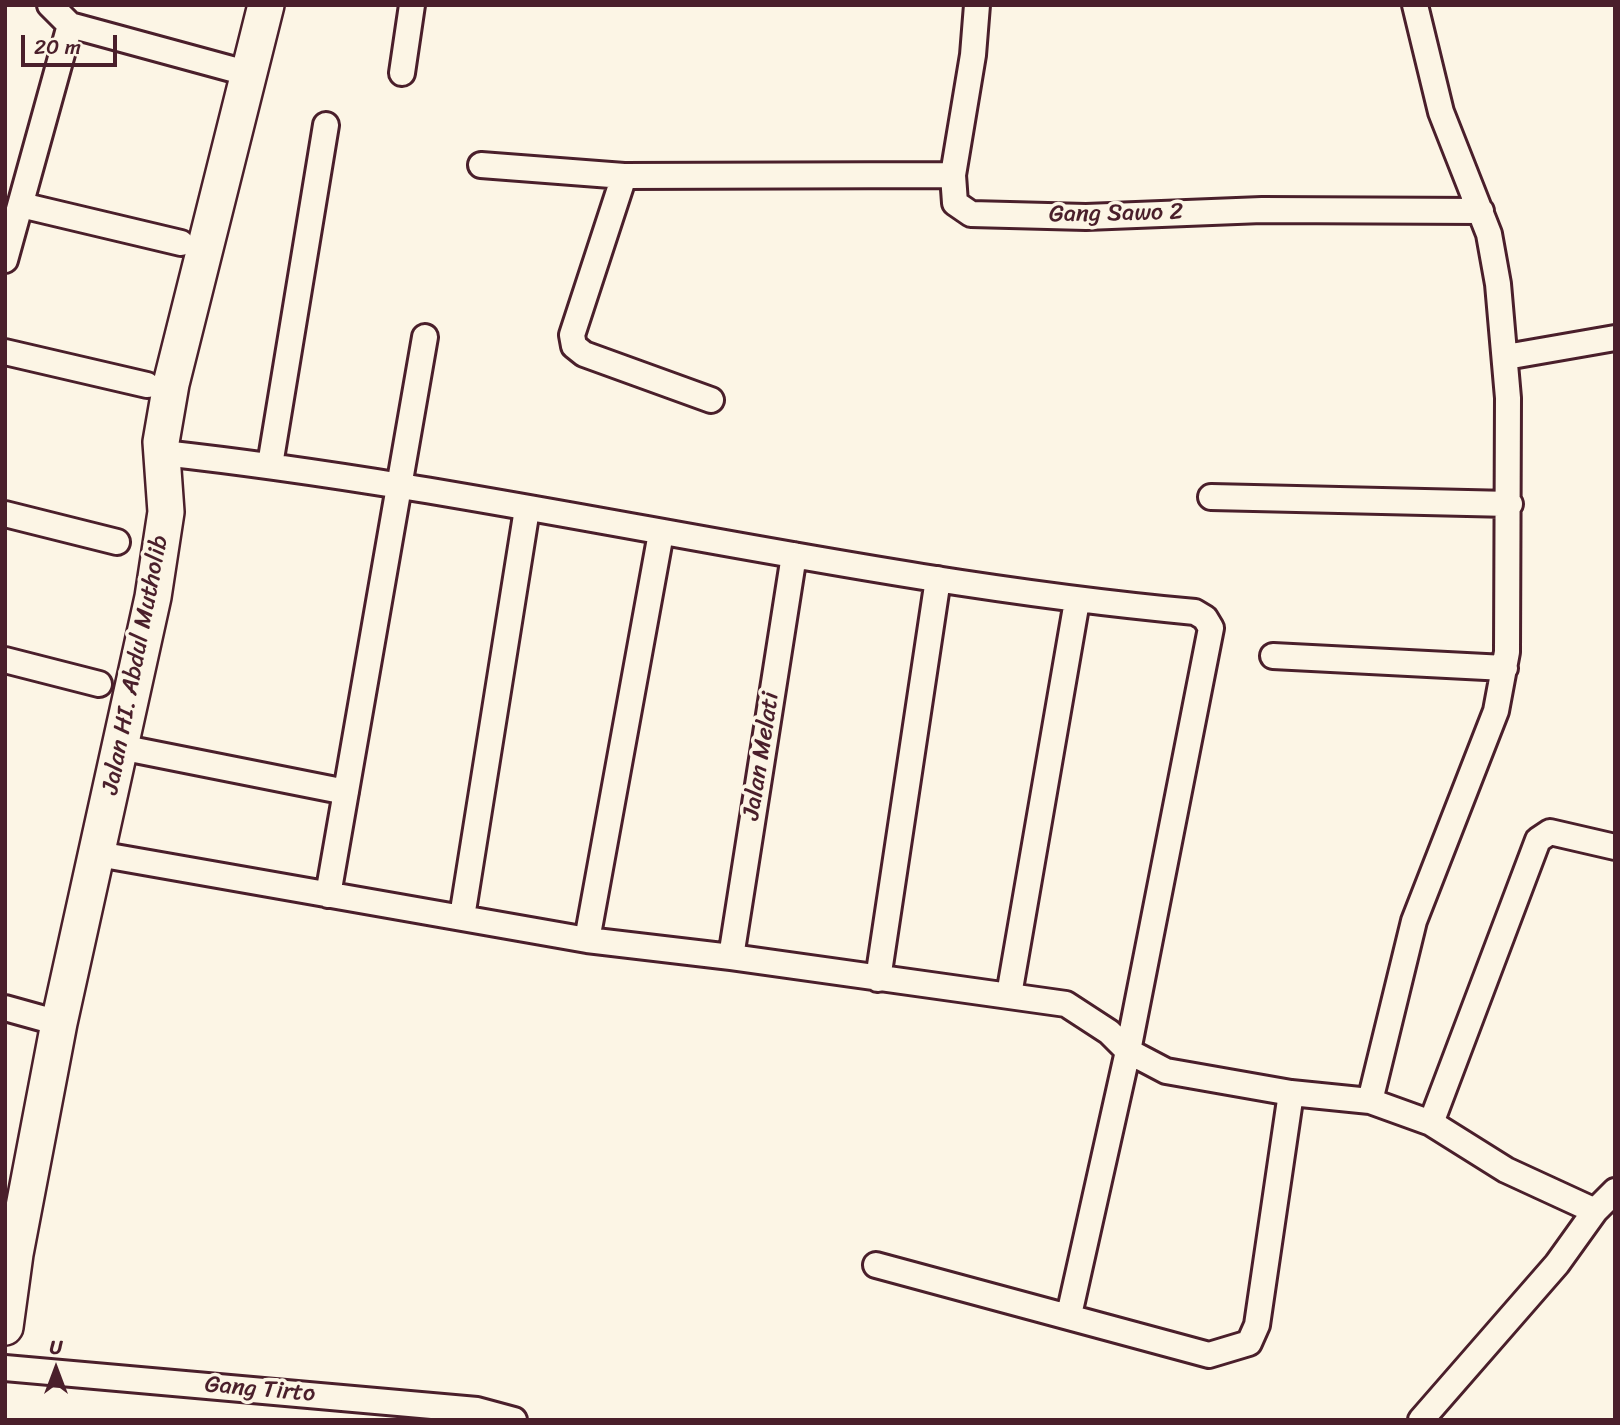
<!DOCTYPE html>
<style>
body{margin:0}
#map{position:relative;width:1620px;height:1425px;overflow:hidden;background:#fcf5e5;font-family:Sriracha,sans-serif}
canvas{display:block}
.frame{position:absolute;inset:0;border:7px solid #4a1f2b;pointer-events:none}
.north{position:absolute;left:21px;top:1334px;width:70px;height:70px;-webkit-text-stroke:5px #fcf5e5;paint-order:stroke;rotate:0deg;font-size:19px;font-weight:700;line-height:28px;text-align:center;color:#4a1f2b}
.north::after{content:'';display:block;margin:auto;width:24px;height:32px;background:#4a1f2b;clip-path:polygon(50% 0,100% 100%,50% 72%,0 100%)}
.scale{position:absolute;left:21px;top:35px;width:96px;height:32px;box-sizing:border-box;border:4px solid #4a1f2b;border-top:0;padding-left:9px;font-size:21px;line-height:24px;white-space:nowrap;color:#4a1f2b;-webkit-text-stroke:5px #fcf5e5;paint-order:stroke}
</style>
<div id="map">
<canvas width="1620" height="1425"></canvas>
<div class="frame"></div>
<div class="north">U</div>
<div class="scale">20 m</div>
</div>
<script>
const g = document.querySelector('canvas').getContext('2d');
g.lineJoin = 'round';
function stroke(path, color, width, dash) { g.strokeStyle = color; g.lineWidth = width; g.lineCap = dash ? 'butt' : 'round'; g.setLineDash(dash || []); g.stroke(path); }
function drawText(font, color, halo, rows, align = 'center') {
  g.font = font + ' Sriracha,sans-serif'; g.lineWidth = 7; g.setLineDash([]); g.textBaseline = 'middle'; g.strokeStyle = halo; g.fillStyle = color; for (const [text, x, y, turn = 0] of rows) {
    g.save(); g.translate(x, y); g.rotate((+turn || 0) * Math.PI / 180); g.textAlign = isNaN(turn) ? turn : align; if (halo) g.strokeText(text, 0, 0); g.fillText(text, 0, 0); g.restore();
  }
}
const street = new Path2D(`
 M 50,5 L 70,25 L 250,74
 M 977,5 L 973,55 L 953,175 L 955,203 L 971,214 L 1086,217 L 1262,210 L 1481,211
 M 402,73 L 412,5
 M 481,165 L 624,176 L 953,175
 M 624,176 L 572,335 L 574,346 L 584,354 L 711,400
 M 21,205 L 181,243
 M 5,260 L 70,25
 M 5,352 L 147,385
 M 1506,357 L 1615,338
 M 163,453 C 509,491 848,580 1195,612 L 1205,618 L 1211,628 L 1128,1051 L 1069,1315
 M 270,465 L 326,125
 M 1211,497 L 1510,504
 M 5,514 L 117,542
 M 1273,656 L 1505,668
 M 5,660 L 99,684
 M 120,747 L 346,792
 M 98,854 L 587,940 L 731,957 L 1066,1004 L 1109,1032 L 1128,1051 L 1166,1071 L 1291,1093 L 1370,1101 L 1431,1123 L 1506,1170 L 1595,1211 L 1615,1191
 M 328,895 L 425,337
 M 462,917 L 527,509
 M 587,940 L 661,533
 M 731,957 L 794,555
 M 878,979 L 938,579
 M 1009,995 L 1077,601
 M 5,1008 L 59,1023
 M 1370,1101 L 1414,921 L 1496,711 L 1507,652 L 1508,398 L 1498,284 L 1489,234 L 1441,112 L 1415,5
 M 1431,1123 L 1538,840 L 1550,832 L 1615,847
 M 876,1265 L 1209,1355 L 1249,1343 L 1257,1325 L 1291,1093
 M 5,1368 L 477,1410 L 514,1420
 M 1421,1420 L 1557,1264 L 1595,1211`);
const secondary = new Path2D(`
 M 5,1327 L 15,1254 L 59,1023 L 153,597 L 166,512 L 161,442 L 171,384 L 266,5`);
stroke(street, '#4a1f2b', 30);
stroke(secondary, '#4a1f2b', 40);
stroke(street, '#fcf5e5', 24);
stroke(secondary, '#fcf5e5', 35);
drawText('24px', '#4a1f2b', '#fcf5e5', [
 ["Gang Sawo 2",1116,214,-1],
 ["Jalan HI. Abdul Mutholib",136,665,-79],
 ["Jalan Melati",762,756,-81],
 ["Gang Tirto",260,1390,5]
]);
</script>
